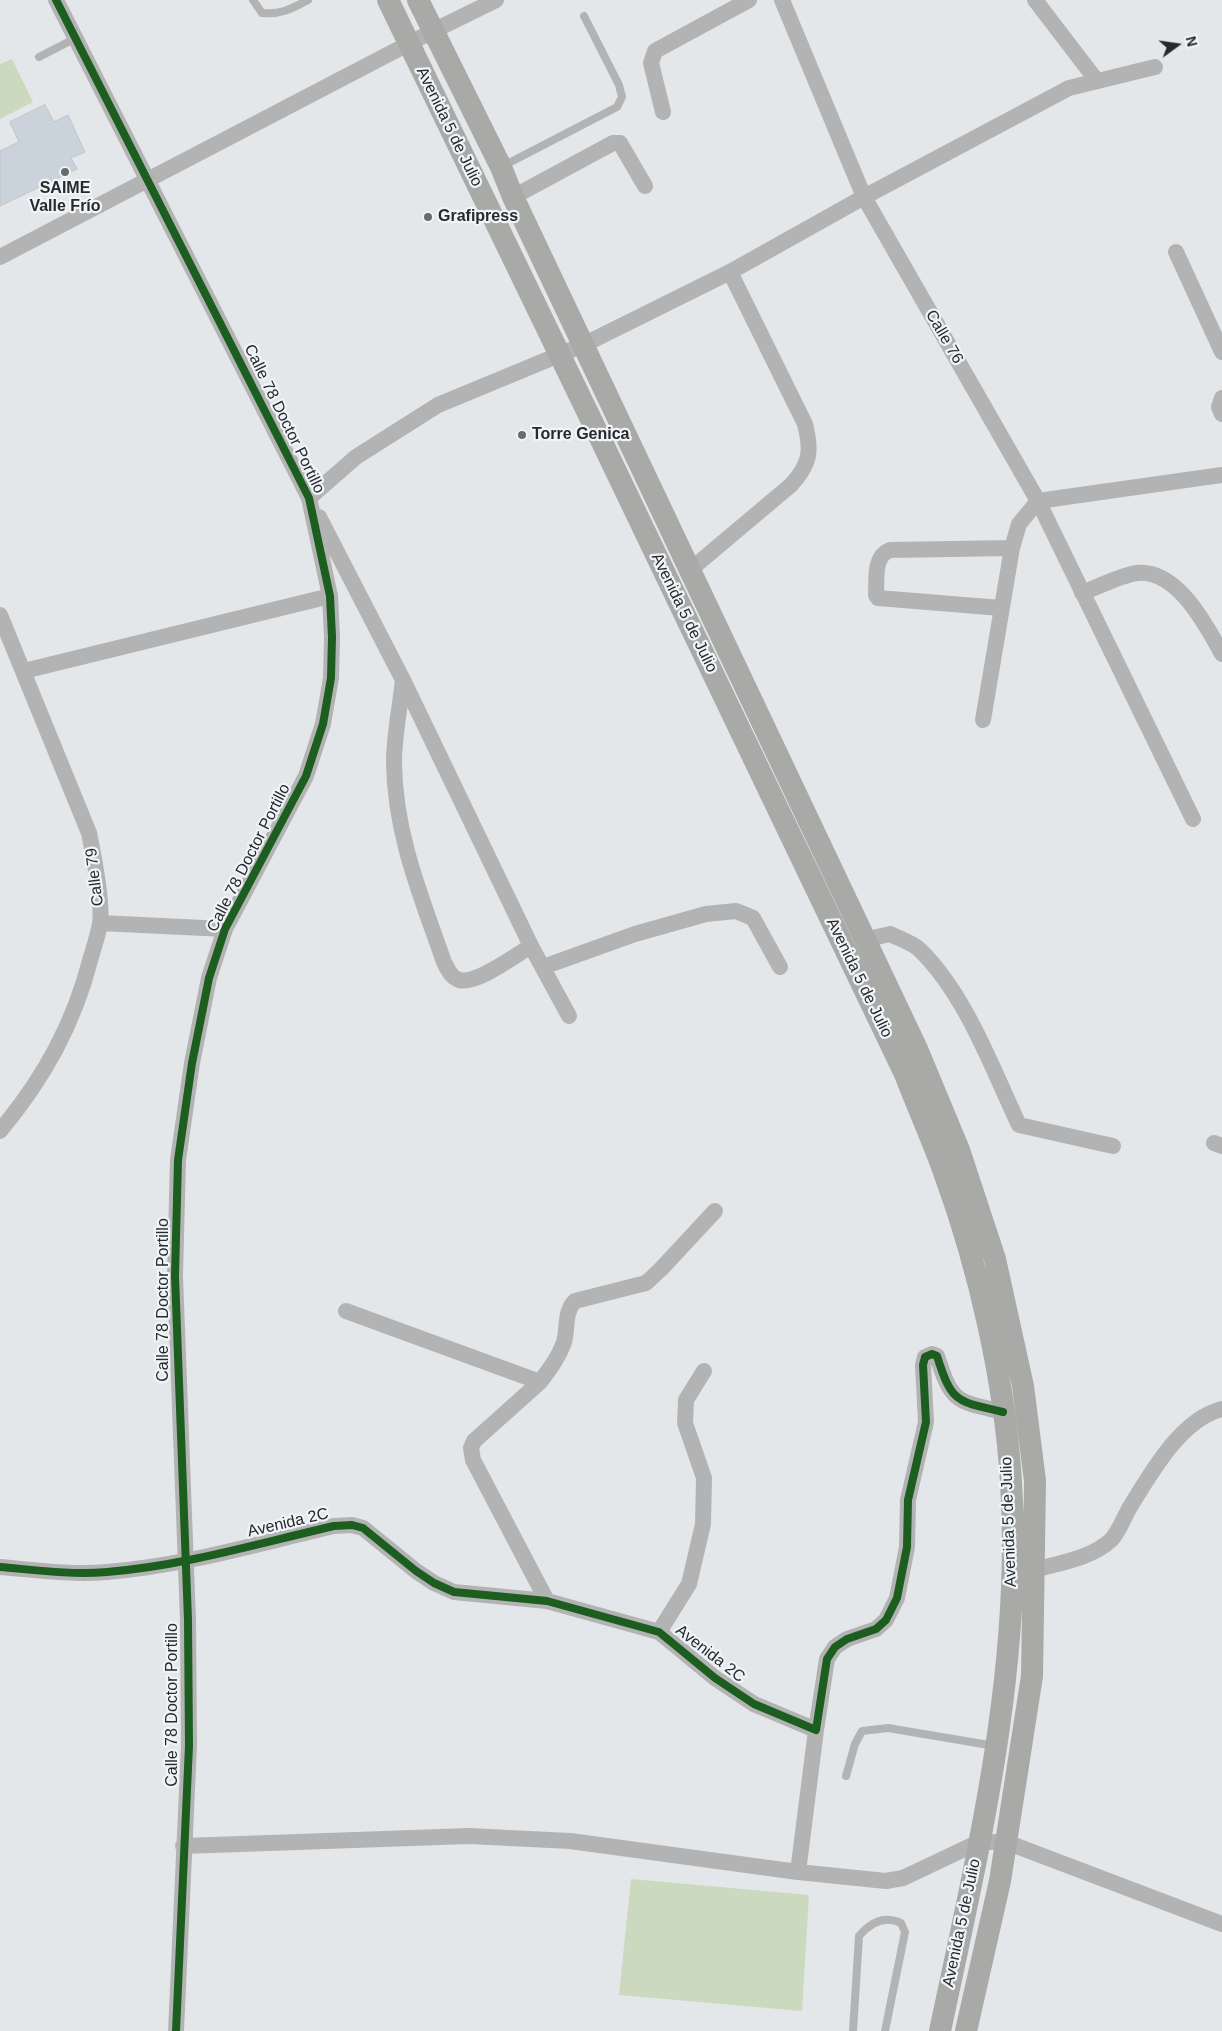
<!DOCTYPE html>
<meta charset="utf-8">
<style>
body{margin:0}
#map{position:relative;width:1222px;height:2031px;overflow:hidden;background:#e4e7e9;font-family:Arial,sans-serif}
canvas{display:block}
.north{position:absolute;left:1152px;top:20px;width:50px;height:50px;-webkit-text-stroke:4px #eff4f8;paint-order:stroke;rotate:76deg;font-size:14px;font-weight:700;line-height:20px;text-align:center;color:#27292a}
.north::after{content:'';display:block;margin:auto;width:18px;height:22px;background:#27292a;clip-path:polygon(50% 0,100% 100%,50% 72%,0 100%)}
</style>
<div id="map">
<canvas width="1222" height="2031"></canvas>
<div class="north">N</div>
</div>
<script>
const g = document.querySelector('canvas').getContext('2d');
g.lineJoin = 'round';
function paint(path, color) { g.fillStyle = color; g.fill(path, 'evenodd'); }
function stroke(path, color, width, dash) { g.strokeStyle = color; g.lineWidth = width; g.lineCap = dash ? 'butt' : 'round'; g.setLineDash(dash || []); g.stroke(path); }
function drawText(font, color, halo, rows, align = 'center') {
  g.font = font + ' Arial,sans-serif'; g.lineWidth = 4.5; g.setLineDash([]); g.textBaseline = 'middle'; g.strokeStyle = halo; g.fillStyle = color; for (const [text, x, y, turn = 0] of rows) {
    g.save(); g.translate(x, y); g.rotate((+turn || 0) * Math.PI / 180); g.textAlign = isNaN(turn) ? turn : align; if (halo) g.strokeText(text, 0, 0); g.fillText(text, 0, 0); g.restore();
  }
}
paint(new Path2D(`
 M 12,59 L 33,102 L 0,119 L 0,64 Z
 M 631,1879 L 809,1895 L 802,2011 L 619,1995 Z`), '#cbd9bf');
const building = new Path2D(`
 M 45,105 L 54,122 L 68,115 L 85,152 L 71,158 L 77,169 L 0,206 L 0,151 L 19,142 L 10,122 Z`);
paint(building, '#cad3db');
stroke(building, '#c1c3c5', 1);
stroke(new Path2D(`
 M 253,0 L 262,13 C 280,15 291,9 308,0
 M 39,57 L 76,38
 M 503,166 L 617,107 L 622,97 L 619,85 L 584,16
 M 846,1776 L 855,1744 L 862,1731 L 888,1728 L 995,1746
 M 853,2031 L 859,1936 C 870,1923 884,1915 901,1923 L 905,1932 L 885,2031`), '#b4b3b3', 8);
stroke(new Path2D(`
 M 56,0 L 309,498 L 330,596 L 332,637 L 331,678 L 323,724 L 306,776 L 225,929 L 209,978 L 192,1063 L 178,1160 L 175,1276 L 188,1620 L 189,1746 L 176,2031
 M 782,0 L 864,197 L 1038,501 L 1222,475
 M 1035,0 L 1097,81
 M 663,112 L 651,63 L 655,51 L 749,0
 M 513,197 L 613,143 L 620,143 L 645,186
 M 1176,252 L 1222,352
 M 0,257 L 433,31 L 496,0
 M 1222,398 L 1219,407 L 1222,414
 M 309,498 L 356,457 L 438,405 L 583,345 L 730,272 L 864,197 L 1069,88 L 1155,67
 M 319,517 L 403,680 L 531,946 L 569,1016
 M 690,570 L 791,485 C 810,464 812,452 805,424 L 730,272
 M 1082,593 C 1098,587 1121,575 1137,573 C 1177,569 1206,625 1222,654
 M 1001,608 L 878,598 L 876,595 C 877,580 873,556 890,550 L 1012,548
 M 0,615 L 89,833 C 94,857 103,901 100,924 C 98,935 94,947 91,957 C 74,1024 44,1078 0,1131
 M 24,671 L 330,596
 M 403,680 C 400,707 394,736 394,763 C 395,835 421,896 444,962 C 448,970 451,977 459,980 C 476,985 516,955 531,946
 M 983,720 L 1012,548 L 1019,524 L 1038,501 L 1193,819
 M 100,923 L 225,929
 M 864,940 L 890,934 C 900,939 913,943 920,950 C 966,995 992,1068 1019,1125 L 1113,1146
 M 543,967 L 635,934 L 706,914 L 736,911 L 753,918 L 780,967
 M 1214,1143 L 1222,1146
 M 346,1311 L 540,1382 L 474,1441 L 471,1448 L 473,1460 L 547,1601
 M 540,1382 C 549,1370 559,1357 564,1342 C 568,1328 564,1312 575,1301 L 646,1283 L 661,1269 L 715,1211
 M 0,1567 C 35,1570 71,1575 107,1572 C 183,1566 260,1543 334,1526 L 352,1525 L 363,1528 L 416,1571 L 434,1583 L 454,1592 L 547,1601 L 659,1632 L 715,1678 L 754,1704 L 816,1730 L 827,1659 L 835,1647 L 847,1639 L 876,1629 L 886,1620 L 897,1598 L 907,1547 L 908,1500 L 926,1422 L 923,1365 L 925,1357 L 932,1354 L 937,1356 C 952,1404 957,1401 1003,1412
 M 1034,1570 C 1059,1563 1092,1558 1111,1540 C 1119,1532 1124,1517 1130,1507 C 1151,1473 1181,1419 1222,1409
 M 659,1632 L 689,1584 L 703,1524 L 704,1478 L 685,1423 L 686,1400 L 704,1371
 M 816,1730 L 798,1872 L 886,1881 L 903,1878 L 979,1842 L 1006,1842 L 1222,1924
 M 183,1846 L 469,1836 L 570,1841 L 798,1872`), '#b4b3b3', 16);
stroke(new Path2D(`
 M 388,0 L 601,440 L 905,1074 C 918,1108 933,1141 945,1175 C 979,1268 1005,1382 1011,1482 C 1023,1668 978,1851 940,2031
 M 418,0 L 501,167 L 513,197 L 917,1049 L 959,1150 L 995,1259 L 1023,1386 L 1035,1481 L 1032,1676 L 1000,1881 L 966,2031`), '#a9a9a8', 22);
stroke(new Path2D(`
 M 56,0 L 309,498 L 330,596 L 332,637 L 331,678 L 323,724 L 306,776 L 225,929 L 209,978 L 192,1063 L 178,1160 L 175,1276 L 188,1620 L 189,1746 L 176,2031
 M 0,1567 C 35,1570 71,1575 107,1572 C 183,1566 260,1543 334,1526 L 352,1525 L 363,1528 L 416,1571 L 434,1583 L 454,1592 L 547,1601 L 659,1632 L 715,1678 L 754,1704 L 816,1730 L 827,1659 L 835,1647 L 847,1639 L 876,1629 L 886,1620 L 897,1598 L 907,1547 L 908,1500 L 926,1422 L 923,1365 L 925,1357 L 932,1354 L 937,1356 C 952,1404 957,1401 1003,1412`), '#1b5e20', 8);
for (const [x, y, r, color] of [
 [65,172,5,"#696c6d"],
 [428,217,5,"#696c6d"],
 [522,435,5,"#696c6d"]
]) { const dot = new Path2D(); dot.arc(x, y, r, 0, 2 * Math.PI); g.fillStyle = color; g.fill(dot); stroke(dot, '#eff4f8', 2); }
drawText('16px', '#27292a', '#eff4f8', [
 ["Avenida 5 de Julio",449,127,64],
 ["Calle 76",944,337,60],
 ["Calle 78 Doctor Portillo",284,419,64],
 ["Avenida 5 de Julio",684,613,64],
 ["Calle 78 Doctor Portillo",249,858,-63],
 ["Calle 79",95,877,-97],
 ["Avenida 5 de Julio",859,978,64],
 ["Calle 78 Doctor Portillo",164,1300,-90],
 ["Avenida 5 de Julio",1009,1522,-92],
 ["Avenida 2C",288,1523,-13],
 ["Avenida 2C",710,1654,38],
 ["Calle 78 Doctor Portillo",173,1705,-90],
 ["Avenida 5 de Julio",962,1923,-78]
]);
drawText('bold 16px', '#27292a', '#eff4f8', [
 ["SAIME",65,189,"center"],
 ["Valle Frío",65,207,"center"],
 ["Grafipress",438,217],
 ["Torre Genica",532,435]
], 'left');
</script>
